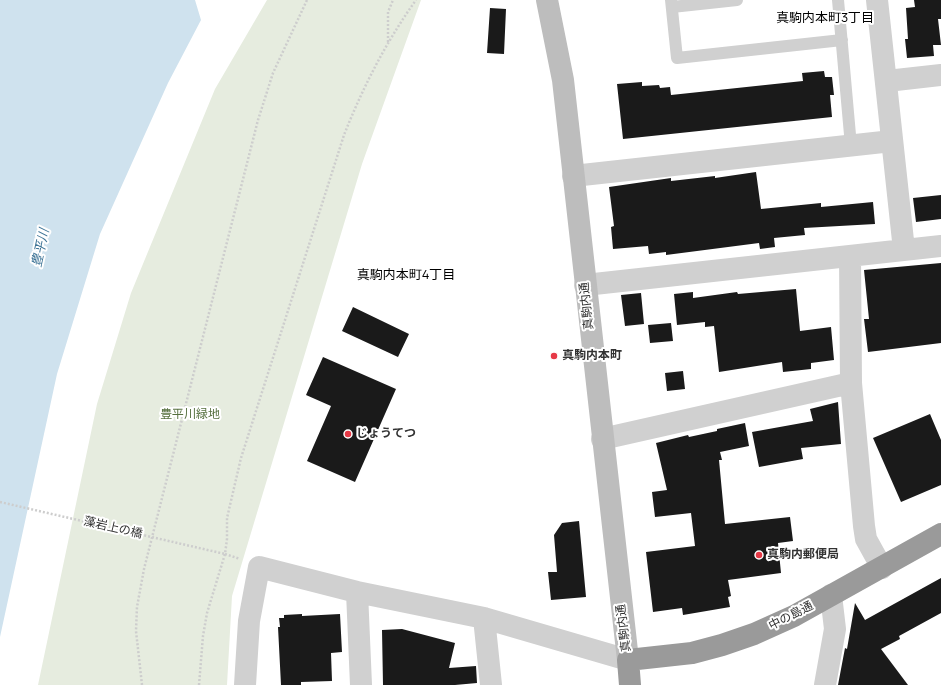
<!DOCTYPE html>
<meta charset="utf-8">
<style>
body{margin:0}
canvas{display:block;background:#fff}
</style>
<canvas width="941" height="685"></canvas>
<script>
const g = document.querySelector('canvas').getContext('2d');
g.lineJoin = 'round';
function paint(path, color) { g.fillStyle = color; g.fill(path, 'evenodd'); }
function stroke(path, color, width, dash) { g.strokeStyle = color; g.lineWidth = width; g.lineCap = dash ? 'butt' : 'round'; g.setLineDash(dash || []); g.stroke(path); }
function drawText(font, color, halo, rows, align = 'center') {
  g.font = font + ' Manrope,"Noto Sans JP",sans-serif'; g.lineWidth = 4; g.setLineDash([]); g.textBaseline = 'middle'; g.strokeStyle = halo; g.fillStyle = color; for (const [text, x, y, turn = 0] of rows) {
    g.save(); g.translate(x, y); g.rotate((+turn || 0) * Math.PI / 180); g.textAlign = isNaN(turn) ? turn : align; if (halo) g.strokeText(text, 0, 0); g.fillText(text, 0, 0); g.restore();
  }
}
paint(new Path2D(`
 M 267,0 L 421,0 L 362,164 L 232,596 L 227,685 L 38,685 L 97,404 L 131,293 L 215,89 Z`), '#e6ecdf');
paint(new Path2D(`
 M 0,0 L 195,0 L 201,20 L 168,83 L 100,234 L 57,374 L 0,637 Z`), '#cfe2ee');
paint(new Path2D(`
 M 914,0 L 941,0 L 941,19 L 938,19 L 941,45 L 933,45 L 934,56 L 907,58 L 905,39 L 908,39 L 906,8 L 915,7 Z
 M 490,8 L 506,9 L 504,54 L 487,53 Z
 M 824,71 L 825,77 L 832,77 L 834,95 L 830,95 L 832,117 L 623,139 L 617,84 L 642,82 L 642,86 L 659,85 L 660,88 L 670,87 L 671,95 L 803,81 L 802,73 Z
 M 756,172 L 761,209 L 821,203 L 821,207 L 873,202 L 875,224 L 804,228 L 805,235 L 774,238 L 775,247 L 760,249 L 759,243 L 666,255 L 666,252 L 649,254 L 648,246 L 613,249 L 611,227 L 614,226 L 609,187 L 671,178 L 671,181 L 715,176 L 715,178 Z
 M 941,195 L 941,219 L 916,222 L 913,198 Z
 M 941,263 L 941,343 L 868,352 L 864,319 L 869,319 L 864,270 Z
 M 796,289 L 800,331 L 831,327 L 834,360 L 811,363 L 811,369 L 783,372 L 782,362 L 719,372 L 714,326 L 705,327 L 705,322 L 677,325 L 674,294 L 693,292 L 693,298 L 737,292 L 738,294 Z
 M 641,293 L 644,324 L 625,326 L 621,295 Z
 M 353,307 L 409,334 L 398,357 L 342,331 Z
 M 671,323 L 673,341 L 650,343 L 648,325 Z
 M 323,357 L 396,389 L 355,482 L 307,461 L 331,406 L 306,395 Z
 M 683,371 L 685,389 L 667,391 L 665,373 Z
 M 838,402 L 841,444 L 801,448 L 803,459 L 759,467 L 752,432 L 813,421 L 810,409 Z
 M 930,414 L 941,440 L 941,485 L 901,502 L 873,438 Z
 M 745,423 L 749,446 L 720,452 L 722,460 L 719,460 L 725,524 L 790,517 L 793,541 L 778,543 L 781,573 L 728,580 L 731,596 L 728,597 L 730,607 L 683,615 L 682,608 L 653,612 L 646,552 L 695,546 L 691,513 L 655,517 L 652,492 L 667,490 L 656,443 L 688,435 L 689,437 L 717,431 L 717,429 Z
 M 579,521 L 586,597 L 551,600 L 548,572 L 557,572 L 554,535 L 562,523 Z
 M 941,578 L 941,613 L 899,636 L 900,639 L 881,649 L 908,685 L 838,685 L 845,648 L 847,649 L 855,603 L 865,620 Z
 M 302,614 L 302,616 L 340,614 L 342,652 L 331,653 L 332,681 L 301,682 L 301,685 L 281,685 L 278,627 L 280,627 L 279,618 L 284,618 L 284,615 Z
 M 402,629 L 455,643 L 449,668 L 476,666 L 477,683 L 455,685 L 383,685 L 382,630 Z`), '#1a1a1a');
stroke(new Path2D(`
 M 388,42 L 388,12 L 393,0
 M 225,554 L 240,559
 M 142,685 L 136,631 L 137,607 L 144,569 L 258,120 L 273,73 L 307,0
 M 199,685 L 203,636 L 207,613 L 225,554 L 227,539 L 227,518 L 241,458 L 344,135 C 363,87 386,42 416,0`), '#cdcdcd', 2.5, [2, 2]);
stroke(new Path2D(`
 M 671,0 L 677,58 L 842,40
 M 838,0 L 851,146
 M 672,7 L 737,0`), '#d0d0d0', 12);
stroke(new Path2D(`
 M 877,0 L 904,250
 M 887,81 L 941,75
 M 573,176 L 892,141
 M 850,256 L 851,383 L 864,526 L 866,539 L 882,568
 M 585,285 L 941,246
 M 602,439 L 851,383
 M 357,592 L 361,685
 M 484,618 L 491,685
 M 245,685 L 249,621 L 259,567 L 357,592 L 484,618 L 628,660
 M 825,685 L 835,629 L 831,595`), '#d0d0d0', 22);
stroke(new Path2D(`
 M 547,0 L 563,80 L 628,660`), '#bdbdbd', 22);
stroke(new Path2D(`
 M 630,685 L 628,660 L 692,653 L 722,645 L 754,634 L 794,616 L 941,534`), '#9a9a9a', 22);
stroke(new Path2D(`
 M 0,502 L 225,554`), '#cdcdcd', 2.5, [2, 2]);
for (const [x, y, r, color] of [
 [554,356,4,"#e63946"],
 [348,434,4,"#e63946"],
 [759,555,4,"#e63946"]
]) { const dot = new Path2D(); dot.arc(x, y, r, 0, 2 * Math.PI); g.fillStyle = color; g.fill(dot); stroke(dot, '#fff', 1.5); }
drawText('12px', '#333', '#fff', [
 ["真駒内通",587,306,-96],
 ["藻岩上の橋",113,528,13],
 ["中の島通",791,616,-27],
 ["真駒内通",624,628,-97]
]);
drawText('bold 12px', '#333', '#fff', [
 ["真駒内本町",562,356],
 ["じょうてつ",356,434],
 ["真駒内郵便局",767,555]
], 'left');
drawText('12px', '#56703f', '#fff', [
 ["豊平川緑地",190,415]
]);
drawText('13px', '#000', '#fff', [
 ["真駒内本町3丁目",825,18],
 ["真駒内本町4丁目",406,275]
]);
drawText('italic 13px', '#3f7597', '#fff', [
 ["豊平川",41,248,-78]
]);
</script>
